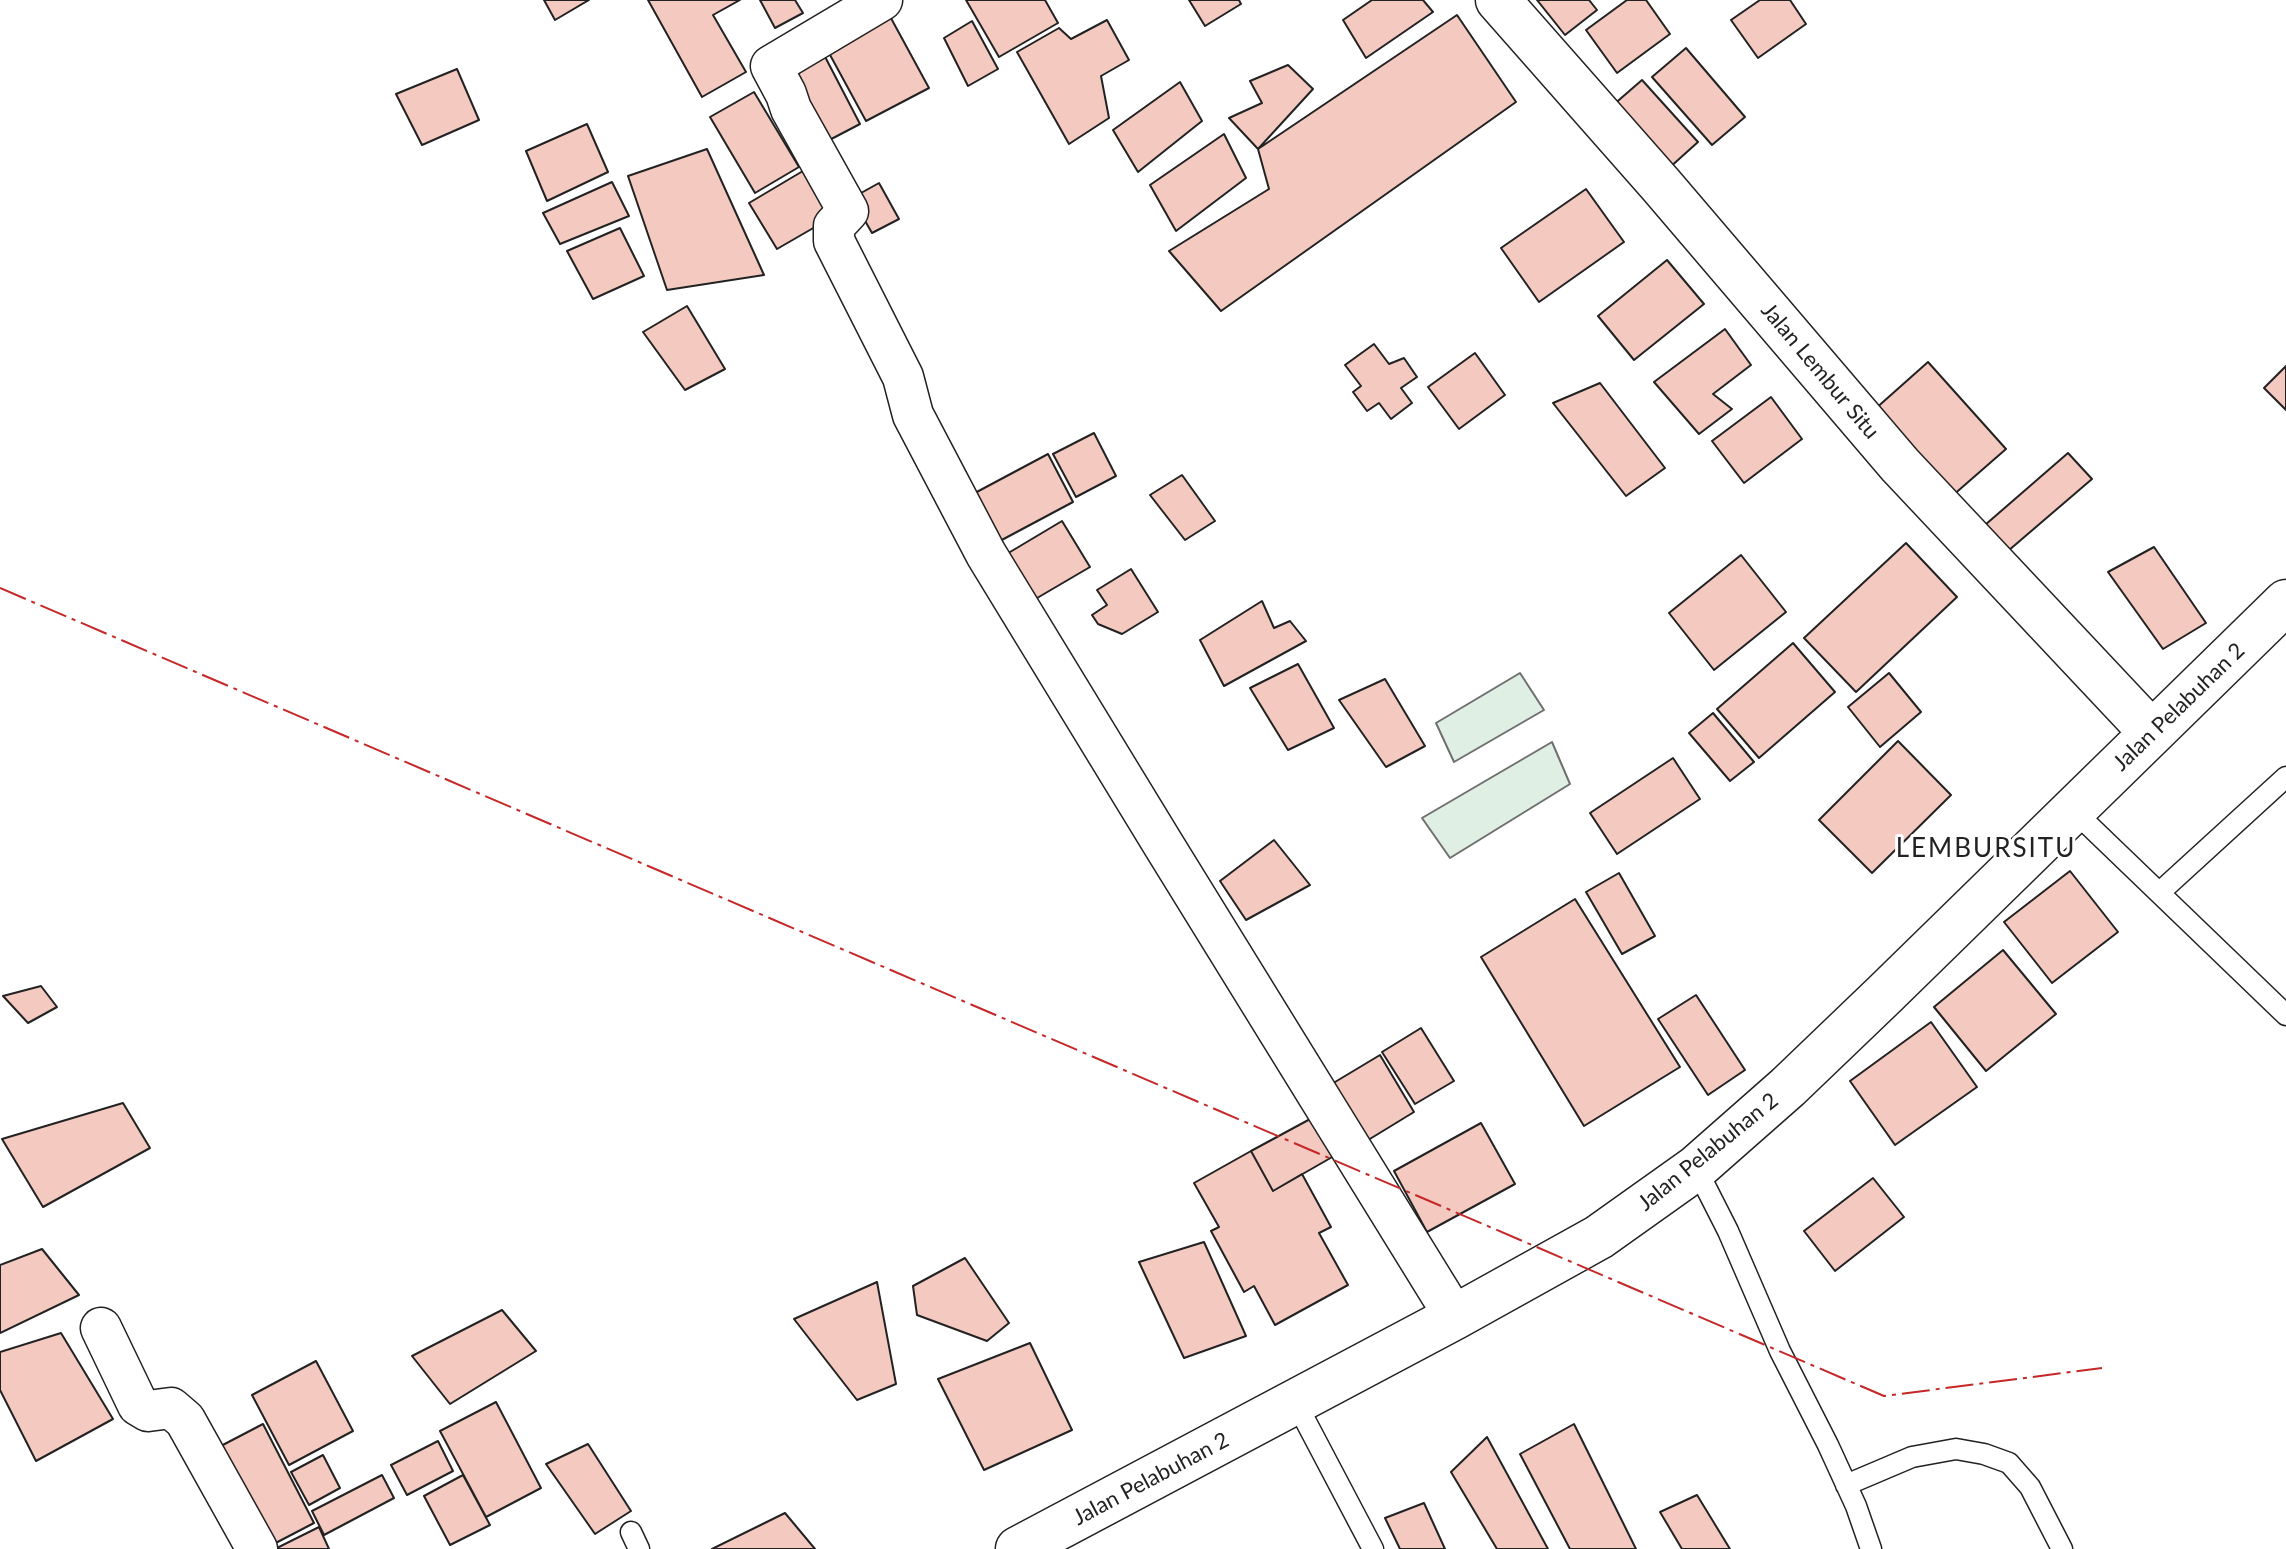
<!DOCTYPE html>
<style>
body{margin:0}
canvas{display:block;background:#fff}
</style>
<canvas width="2286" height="1549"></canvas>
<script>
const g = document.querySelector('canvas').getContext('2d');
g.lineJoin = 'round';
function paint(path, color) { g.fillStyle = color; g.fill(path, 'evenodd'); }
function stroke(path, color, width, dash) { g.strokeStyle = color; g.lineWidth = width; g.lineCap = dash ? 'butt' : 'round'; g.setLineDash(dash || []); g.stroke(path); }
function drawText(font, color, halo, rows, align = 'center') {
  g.font = font + ' Lato,sans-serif'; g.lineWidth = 6; g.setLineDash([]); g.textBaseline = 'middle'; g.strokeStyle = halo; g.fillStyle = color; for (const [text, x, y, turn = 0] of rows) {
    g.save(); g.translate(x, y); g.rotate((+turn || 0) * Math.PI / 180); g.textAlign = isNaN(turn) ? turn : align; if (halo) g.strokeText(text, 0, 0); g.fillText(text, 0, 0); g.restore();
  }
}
const green = new Path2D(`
 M 1520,673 L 1544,710 L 1454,762 L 1436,723 Z
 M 1552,742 L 1570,784 L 1450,858 L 1422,818 Z`);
paint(green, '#e0efe3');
stroke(green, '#6f6f6f', 2);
const building = new Path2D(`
 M 544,0 L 589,0 L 555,20 Z
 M 648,0 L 740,0 L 713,15 L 746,72 L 702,97 Z
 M 760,0 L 795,0 L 803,13 L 775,28 Z
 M 966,0 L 1045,0 L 1058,23 L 999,57 Z
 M 1189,0 L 1239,0 L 1241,4 L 1205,26 Z
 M 1372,0 L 1423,0 L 1433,12 L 1366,58 L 1343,20 Z
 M 1537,0 L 1589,0 L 1597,10 L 1565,35 Z
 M 1627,0 L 1646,0 L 1670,34 L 1617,73 L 1586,30 Z
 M 1760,0 L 1790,0 L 1806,24 L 1758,58 L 1731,20 Z
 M 886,9 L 929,88 L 866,121 L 823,42 Z
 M 1457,15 L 1516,102 L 1221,311 L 1169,251 L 1269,189 L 1258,149 Z
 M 1107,20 L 1129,60 L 1101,76 L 1109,118 L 1069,144 L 1017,52 L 1059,28 L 1071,39 Z
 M 972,21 L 998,69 L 968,86 L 944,38 Z
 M 1686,48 L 1745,117 L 1712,145 L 1652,77 Z
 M 821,49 L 860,124 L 816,147 L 777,71 Z
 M 1288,65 L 1313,89 L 1258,149 L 1229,118 L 1262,103 L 1250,81 Z
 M 457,69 L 479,120 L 422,145 L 396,94 Z
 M 1642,80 L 1698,142 L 1668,169 L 1612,106 Z
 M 1180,82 L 1202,121 L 1138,172 L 1113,130 Z
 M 754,92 L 799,167 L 755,193 L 710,117 Z
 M 587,124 L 608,172 L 547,201 L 526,151 Z
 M 1224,134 L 1246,178 L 1176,231 L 1150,185 Z
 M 707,149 L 764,275 L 667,290 L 628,176 Z
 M 813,165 L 841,212 L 777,249 L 749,203 Z
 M 612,182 L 629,216 L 560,244 L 543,213 Z
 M 879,183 L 899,219 L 872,233 L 852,198 Z
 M 1586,189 L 1624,242 L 1539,302 L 1501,248 Z
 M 620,228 L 644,276 L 593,299 L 567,251 Z
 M 1667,260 L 1704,304 L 1634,360 L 1598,316 Z
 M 687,306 L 725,369 L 685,390 L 643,332 Z
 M 1725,329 L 1751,365 L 1713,394 L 1732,409 L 1699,434 L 1654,382 Z
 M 1374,344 L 1389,364 L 1404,358 L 1417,377 L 1401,388 L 1412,403 L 1391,419 L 1379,403 L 1367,411 L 1353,392 L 1361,386 L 1345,365 Z
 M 1475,353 L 1505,395 L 1459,429 L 1428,387 Z
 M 1928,362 L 2006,449 L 1951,497 L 1874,410 Z
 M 2286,366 L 2286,410 L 2264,388 Z
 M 1600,383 L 1665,468 L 1626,496 L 1553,403 Z
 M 1771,397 L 1802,439 L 1744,483 L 1712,441 Z
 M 1094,433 L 1116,476 L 1076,497 L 1053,454 Z
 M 2068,453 L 2092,479 L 2008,551 L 1985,525 Z
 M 1048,454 L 1073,502 L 998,542 L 973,494 Z
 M 1182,475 L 1215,521 L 1185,540 L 1150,495 Z
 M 1062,521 L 1090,567 L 1032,601 L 1005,555 Z
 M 1906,543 L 1957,597 L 1856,692 L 1804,638 Z
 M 2154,547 L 2206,623 L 2163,649 L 2108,572 Z
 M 1741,555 L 1786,612 L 1714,670 L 1669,613 Z
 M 1131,569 L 1158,612 L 1122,634 L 1098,624 L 1092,615 L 1107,605 L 1097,590 Z
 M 1262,601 L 1274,628 L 1290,621 L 1306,641 L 1224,686 L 1200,640 Z
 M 1793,643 L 1835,692 L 1759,758 L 1717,709 Z
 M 1298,664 L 1334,728 L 1288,750 L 1250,688 Z
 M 1889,673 L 1921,712 L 1880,747 L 1848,707 Z
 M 1385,679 L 1425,746 L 1386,767 L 1339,700 Z
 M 1713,713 L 1754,762 L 1730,781 L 1689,733 Z
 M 1898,741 L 1951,795 L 1872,873 L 1819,820 Z
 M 1673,758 L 1700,799 L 1617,854 L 1590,813 Z
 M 1274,840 L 1310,885 L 1246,920 L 1220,881 Z
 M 2070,871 L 2118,932 L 2052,983 L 2004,922 Z
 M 1619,873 L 1655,936 L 1622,954 L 1586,892 Z
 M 1575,899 L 1680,1067 L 1584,1126 L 1481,957 Z
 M 2003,950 L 2056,1014 L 1986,1071 L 1934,1007 Z
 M 41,986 L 57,1007 L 28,1023 L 3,996 Z
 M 1696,995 L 1745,1070 L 1708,1095 L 1658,1019 Z
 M 1931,1022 L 1977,1087 L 1895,1145 L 1850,1081 Z
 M 1421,1028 L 1454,1081 L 1415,1104 L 1382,1052 Z
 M 1380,1055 L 1414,1112 L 1360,1145 L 1325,1088 Z
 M 123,1103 L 150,1148 L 43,1207 L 2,1139 Z
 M 1312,1118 L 1334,1156 L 1273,1191 L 1251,1151 Z
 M 1481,1123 L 1515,1184 L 1427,1232 L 1394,1171 Z
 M 1251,1151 L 1273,1191 L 1302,1174 L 1331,1227 L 1319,1233 L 1348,1285 L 1275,1325 L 1254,1286 L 1244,1292 L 1211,1231 L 1219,1227 L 1194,1183 Z
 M 1873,1178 L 1904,1217 L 1835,1271 L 1804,1231 Z
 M 1204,1242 L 1246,1336 L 1184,1358 L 1139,1262 Z
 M 42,1249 L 79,1295 L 0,1333 L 0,1265 Z
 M 965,1258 L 1009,1323 L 987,1341 L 917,1315 L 913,1286 Z
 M 877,1282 L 896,1384 L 857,1400 L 794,1319 Z
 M 502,1310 L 536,1351 L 450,1404 L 412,1356 Z
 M 61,1333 L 113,1419 L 36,1461 L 0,1390 L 0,1352 Z
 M 1030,1343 L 1072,1430 L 984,1470 L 938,1379 Z
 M 316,1361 L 353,1431 L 289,1465 L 252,1395 Z
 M 496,1402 L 541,1488 L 486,1517 L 440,1431 Z
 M 263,1424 L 314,1523 L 268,1547 L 217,1448 Z
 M 1574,1424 L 1636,1549 L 1570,1549 L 1520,1454 Z
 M 1487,1437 L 1548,1549 L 1497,1549 L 1451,1472 Z
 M 438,1441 L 453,1471 L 407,1495 L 391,1465 Z
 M 588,1444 L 631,1511 L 595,1534 L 546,1464 Z
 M 323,1455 L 340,1488 L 309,1505 L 291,1472 Z
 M 382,1475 L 394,1498 L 324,1535 L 312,1511 Z
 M 463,1475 L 490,1525 L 450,1545 L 424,1496 Z
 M 1697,1495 L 1730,1549 L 1682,1549 L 1660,1512 Z
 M 1424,1503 L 1445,1549 L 1400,1549 L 1385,1518 Z
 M 785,1513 L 815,1549 L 712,1549 Z
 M 319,1527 L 329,1549 L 275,1549 Z`);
paint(building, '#f3c9c0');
stroke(building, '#222', 2);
const lane = new Path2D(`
 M 2073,810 L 2286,1015
 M 2160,892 L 2286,777
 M 1696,1168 L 1728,1231 L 1780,1351 L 1828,1445 L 1856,1506 L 1871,1549
 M 1295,1401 L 1373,1549
 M 1846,1485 L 1912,1457 L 1956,1449 L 1984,1454 L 2009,1463 L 2030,1487 L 2062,1549
 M 631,1532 L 639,1549`);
const street = new Path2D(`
 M 882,0 L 771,66 L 786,94 L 791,109 L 848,211 L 834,226 L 834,241 L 903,377 L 913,415 L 986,554 L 1163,844 L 1455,1317
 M 101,1328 L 138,1405 L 148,1411 L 171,1408 L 185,1420 L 257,1549`);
const secondary = new Path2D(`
 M 1498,0 L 1661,185 L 1900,465 L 2152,733
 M 1018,1549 L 1455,1317 L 1599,1237 L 1696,1168 L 1788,1087 L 1885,994 L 2286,602`);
stroke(lane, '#222', 23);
stroke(street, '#222', 43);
stroke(secondary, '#222', 47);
stroke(lane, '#fff', 20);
stroke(street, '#fff', 40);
stroke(secondary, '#fff', 44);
stroke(new Path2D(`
 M 0,588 L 1884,1396 L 2102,1368`), '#c62828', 2, [28, 6, 4, 6]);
drawText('22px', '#222', '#fff', [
 ["Jalan Lembur Situ",1820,371,50],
 ["Jalan Pelabuhan 2",2179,707,-44],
 ["Jalan Pelabuhan 2",1708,1152,-39],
 ["Jalan Pelabuhan 2",1151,1479,-28]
]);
g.letterSpacing = '2px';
drawText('26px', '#222', '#fff', [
 ["LEMBURSITU",1986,849]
]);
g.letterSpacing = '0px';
</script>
